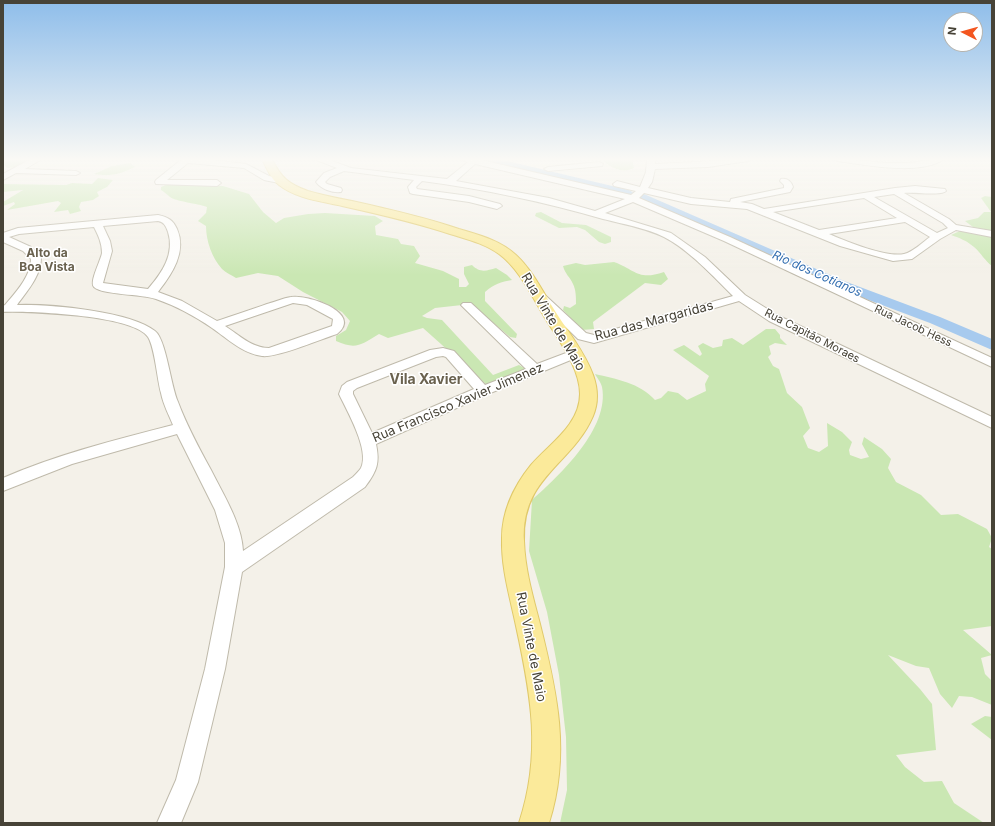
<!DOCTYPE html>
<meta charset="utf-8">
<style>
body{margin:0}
#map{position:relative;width:995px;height:826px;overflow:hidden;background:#f4f1e9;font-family:Inter,sans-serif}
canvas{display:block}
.frame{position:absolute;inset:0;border:4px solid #474337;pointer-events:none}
.north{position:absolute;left:943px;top:12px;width:40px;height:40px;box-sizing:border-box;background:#fff;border:1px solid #b5b4af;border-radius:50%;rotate:276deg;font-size:11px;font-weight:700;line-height:16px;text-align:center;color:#474337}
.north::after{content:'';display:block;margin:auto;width:14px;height:18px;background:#f35620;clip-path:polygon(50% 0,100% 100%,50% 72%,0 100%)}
</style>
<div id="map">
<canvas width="995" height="826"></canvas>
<div class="frame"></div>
<div class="north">N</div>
</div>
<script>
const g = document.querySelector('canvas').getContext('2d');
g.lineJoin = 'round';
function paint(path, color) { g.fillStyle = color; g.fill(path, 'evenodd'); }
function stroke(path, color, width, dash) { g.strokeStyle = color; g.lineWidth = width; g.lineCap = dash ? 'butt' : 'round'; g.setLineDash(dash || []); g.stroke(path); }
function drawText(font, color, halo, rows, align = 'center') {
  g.font = font + ' Inter,sans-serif'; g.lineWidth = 3; g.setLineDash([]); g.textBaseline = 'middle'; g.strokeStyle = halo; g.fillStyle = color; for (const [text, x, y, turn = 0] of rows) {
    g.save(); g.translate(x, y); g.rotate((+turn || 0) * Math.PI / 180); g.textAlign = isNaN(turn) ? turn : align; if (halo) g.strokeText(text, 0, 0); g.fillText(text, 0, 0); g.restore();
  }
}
paint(new Path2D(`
 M 5,159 L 35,159 L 18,167 L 7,168 L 3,164 Z
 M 602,159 L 632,159 L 634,168 C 623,174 610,168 602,159 Z
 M 130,163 L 135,167 C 121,174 110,177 94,174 L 112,166 Z
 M 98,178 L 113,180 L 107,187 L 97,192 L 99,196 L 93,200 L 81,202 L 79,207 L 81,211 L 70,214 L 68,210 L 54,212 L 61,203 L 58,201 L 7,210 L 15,204 L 14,202 L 3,206 L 3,202 L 23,190 L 3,192 L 4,184 L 66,185 L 72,183 L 92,184 Z
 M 168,184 L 223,186 L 249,194 L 263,212 L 276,223 L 284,218 L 308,214 L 325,213 L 375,216 L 383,221 L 375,226 L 376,235 L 398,239 L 401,244 L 414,246 L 420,256 L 415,263 L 443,271 L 459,279 L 459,287 L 466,287 L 469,284 L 464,274 L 464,267 L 472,265 C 480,273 486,271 496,268 L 507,275 L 512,280 C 501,282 494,284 485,292 L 485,301 L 517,334 L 516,338 L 510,337 L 471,304 L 435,308 L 422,316 L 427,318 L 442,320 L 493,375 L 519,365 L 524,368 L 526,372 L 488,386 L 423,328 L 388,338 L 379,334 C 361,345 356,350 336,341 L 336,336 L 346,330 L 350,321 L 342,312 L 303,292 L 278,276 L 258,273 L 236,278 C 232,275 226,273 222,269 C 212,258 206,241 206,226 L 198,221 L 206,213 L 207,207 C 197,203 177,202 170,197 C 167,195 165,192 161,190 L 161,187 Z
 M 985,196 L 992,197 L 992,266 C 985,261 981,253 974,247 C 967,241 960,238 951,235 L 962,230 L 975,232 L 973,227 L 965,221 L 978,218 L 984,212 L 991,212 L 981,198 Z
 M 541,212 L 562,223 L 586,225 L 611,237 L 611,242 L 605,244 L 599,242 L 585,230 L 577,227 L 559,228 L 535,216 L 536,213 Z
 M 614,262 C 636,270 638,281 664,272 L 668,279 L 661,285 L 645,283 L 593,322 L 594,329 L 582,330 L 563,310 L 564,306 L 570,308 L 576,304 C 576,297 576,290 573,284 C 570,277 565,274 563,266 L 576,263 L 585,265 Z
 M 766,329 L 775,329 L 780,335 L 780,338 L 787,345 L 775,343 L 769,346 L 771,354 L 768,357 L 773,366 L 779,369 L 787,393 L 802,407 L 810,428 L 803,436 L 808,448 L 819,452 L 828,446 L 827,423 L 842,432 L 852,442 L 849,450 L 850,455 L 861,459 L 869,457 L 862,444 L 864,437 L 882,449 L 891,459 L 888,468 L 896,482 L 921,495 L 941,515 L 958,514 L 987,529 L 992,538 L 989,547 L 992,549 L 992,626 L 963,630 L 992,655 L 981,658 L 985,674 L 992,681 L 992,705 L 972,697 L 959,696 L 952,708 L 940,694 L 929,668 L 916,666 L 888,655 L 920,689 L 932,704 L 936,750 L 896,755 L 905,767 L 924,782 L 942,781 L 954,803 L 984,823 L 560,823 L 567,790 L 566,737 L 559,675 L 547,612 L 529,551 L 532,500 C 560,475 610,428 602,387 C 601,382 597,378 595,374 C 616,379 640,383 655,400 L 661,398 L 668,391 L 678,393 L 687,400 L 706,391 L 705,384 L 709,376 L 673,350 L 684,345 L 700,356 L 702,354 L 698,346 L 703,343 L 713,348 L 722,346 L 723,340 L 732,338 L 743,345 Z
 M 985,716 L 992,717 L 992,740 L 971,724 Z`), '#cae7b3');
paint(new Path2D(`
 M 480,159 L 499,159 L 629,190 L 634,193 L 629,196 L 485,162 Z
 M 644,194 L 844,281 L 940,317 L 992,339 L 992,350 L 930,323 L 834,287 L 640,199 L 639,197 L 640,195 Z`), '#a7caee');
const minor = new Path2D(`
 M 31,159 L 42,159 L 25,169 L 76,171 L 80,173 L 76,175 L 16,173 L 3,180 L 3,174 Z
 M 182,159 L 204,159 L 246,164 L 269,176 L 282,178 L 283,180 L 279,183 L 264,180 L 244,168 L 188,163 L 167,180 L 217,180 L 221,183 L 217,186 L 156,184 L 155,182 L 156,180 Z
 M 314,159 L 327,159 L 351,168 L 447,179 L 468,162 L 460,159 L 477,159 L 631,195 L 636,191 L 614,186 L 613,184 L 617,181 L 640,187 L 646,172 L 647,159 L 655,159 L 655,164 L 752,159 L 748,161 L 708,167 L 655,169 L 652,182 L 648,188 L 691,198 L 730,202 L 731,199 L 784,188 L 784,185 L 780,181 L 781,179 C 787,178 791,181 793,187 L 790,192 L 740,202 L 752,204 L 764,209 L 895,188 L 915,186 L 945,189 L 946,191 C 941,196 913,192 904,193 L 949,219 L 956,225 L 992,231 L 992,237 L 956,230 L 940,239 L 912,259 L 893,261 L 840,246 L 747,209 L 691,204 L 644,193 L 639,198 L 730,237 L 992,358 L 992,367 L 724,241 L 633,202 L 605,213 L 671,233 L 705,257 L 745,295 L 777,315 L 992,417 L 992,428 L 769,321 L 739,301 L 594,343 L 578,339 L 538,300 L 536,298 L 538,296 L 546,296 L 586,333 L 594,335 L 733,296 C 714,277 688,249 664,237 C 646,228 623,224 603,219 C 544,202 484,189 422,181 L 416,187 L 417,189 L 469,196 L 500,204 L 502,206 L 497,209 L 469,202 L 413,194 L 410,193 L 408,187 L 414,180 L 344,171 L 330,177 L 325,182 L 327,184 L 341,188 L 342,190 L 341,192 C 332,193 321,189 316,182 L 324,173 L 337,168 ZM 475,164 L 625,199 L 595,211 L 549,198 L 456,181 ZM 894,194 L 943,223 L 948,228 L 937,233 L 874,197 ZM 864,198 L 897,218 L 819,230 L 773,212 ZM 905,222 L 930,237 C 923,242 913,252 904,254 C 887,258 845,241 829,234 Z
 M 834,159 C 858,159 881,164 903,163 C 917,163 930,159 944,159 C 921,176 865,165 838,161 Z
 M 599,162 L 603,164 L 602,166 L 548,171 L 544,169 L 548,167 Z
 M 158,215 C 168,217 173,220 177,229 C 187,252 172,274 158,292 L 182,301 L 217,321 C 234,315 251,310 267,304 C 275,302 283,298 291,297 C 307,294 364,313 337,334 C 321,339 277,358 262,356 C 242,353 228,339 212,328 C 195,316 176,306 156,299 C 142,294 102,295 94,287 C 89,282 101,260 102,253 C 102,243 98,235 94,227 L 19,234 L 9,237 L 31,247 L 41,258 C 41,276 27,291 17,305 C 50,304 130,311 155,331 C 166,339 171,387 178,402 C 187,426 199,448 211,470 C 223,494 242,524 243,551 L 353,477 C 356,474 359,471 361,468 C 370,450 347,411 339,394 L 342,386 L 347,382 L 430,350 L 443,348 L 454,351 L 485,385 L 526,369 L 463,307 L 461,305 L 463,303 L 471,303 L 537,364 L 574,350 L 578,351 L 580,354 L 578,357 L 488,394 L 376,444 C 380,463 377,471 365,487 L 242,572 L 225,669 L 198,782 L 181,823 L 157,823 L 176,780 L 205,669 L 225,567 L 225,543 L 215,510 L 177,434 L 72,464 L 3,491 L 3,478 C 58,454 115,440 173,425 C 169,415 163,404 161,393 C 157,379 155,348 148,337 C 133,315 29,311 3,312 L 3,306 L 5,305 C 16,292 31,276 31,259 L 23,251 L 3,242 L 3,233 L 18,228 ZM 158,221 C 164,222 166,226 168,232 C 175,254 162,273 148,289 L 103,283 L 112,251 L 110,241 L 103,226 ZM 293,303 L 307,305 L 333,319 L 332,326 L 269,348 C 252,348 239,335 225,326 ZM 443,356 L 446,357 L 474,389 L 372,433 L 353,394 L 353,391 L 357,388 L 436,357 Z`);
const major = new Path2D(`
 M 262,159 L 272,159 C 281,178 289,184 308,191 C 328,197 349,200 370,205 C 400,212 430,219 459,229 C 479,235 500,240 516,255 C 530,268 540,286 550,303 C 557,315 565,326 573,338 C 588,361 605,388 593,416 C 572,465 521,477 524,541 C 525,570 533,597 540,624 C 557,692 571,754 549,823 L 519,823 C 542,754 531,695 516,626 C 510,597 501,568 502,538 C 502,512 514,486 531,465 C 549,444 580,425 580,394 C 580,370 562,345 550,326 C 534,302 522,271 499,254 C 484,243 466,239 450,234 C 414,222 378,214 342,206 C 321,201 297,199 279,185 C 271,179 267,169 262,159 Z`);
stroke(minor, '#bfbaab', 2);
stroke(major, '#e0c96a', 2);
paint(minor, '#fff');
paint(major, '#fbea9a');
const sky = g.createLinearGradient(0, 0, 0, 275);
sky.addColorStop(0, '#8ebdea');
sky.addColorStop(0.58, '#faf9f5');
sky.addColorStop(1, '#faf9f500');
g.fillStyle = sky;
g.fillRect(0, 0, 995, 275);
drawText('11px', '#474337', '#fff', [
 ["Rua Jacob Hess",913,326,25],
 ["Rua Capitão Moraes",812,336,27]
]);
drawText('bold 12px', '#6a624f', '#fff', [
 ["Alto da",47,253],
 ["Boa Vista",47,267]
]);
drawText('italic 12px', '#336eb0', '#fff', [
 ["Rio dos Cotianos",817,274,24]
]);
drawText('13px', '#474337', '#fff', [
 ["Rua das Margaridas",654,321,-15],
 ["Rua Vinte de Maio",553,322,59],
 ["Rua Francisco Xavier Jimenez",458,403,-23],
 ["Rua Vinte de Maio",531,647,79]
]);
drawText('bold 14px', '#6a624f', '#fff', [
 ["Vila Xavier",426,380]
]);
</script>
